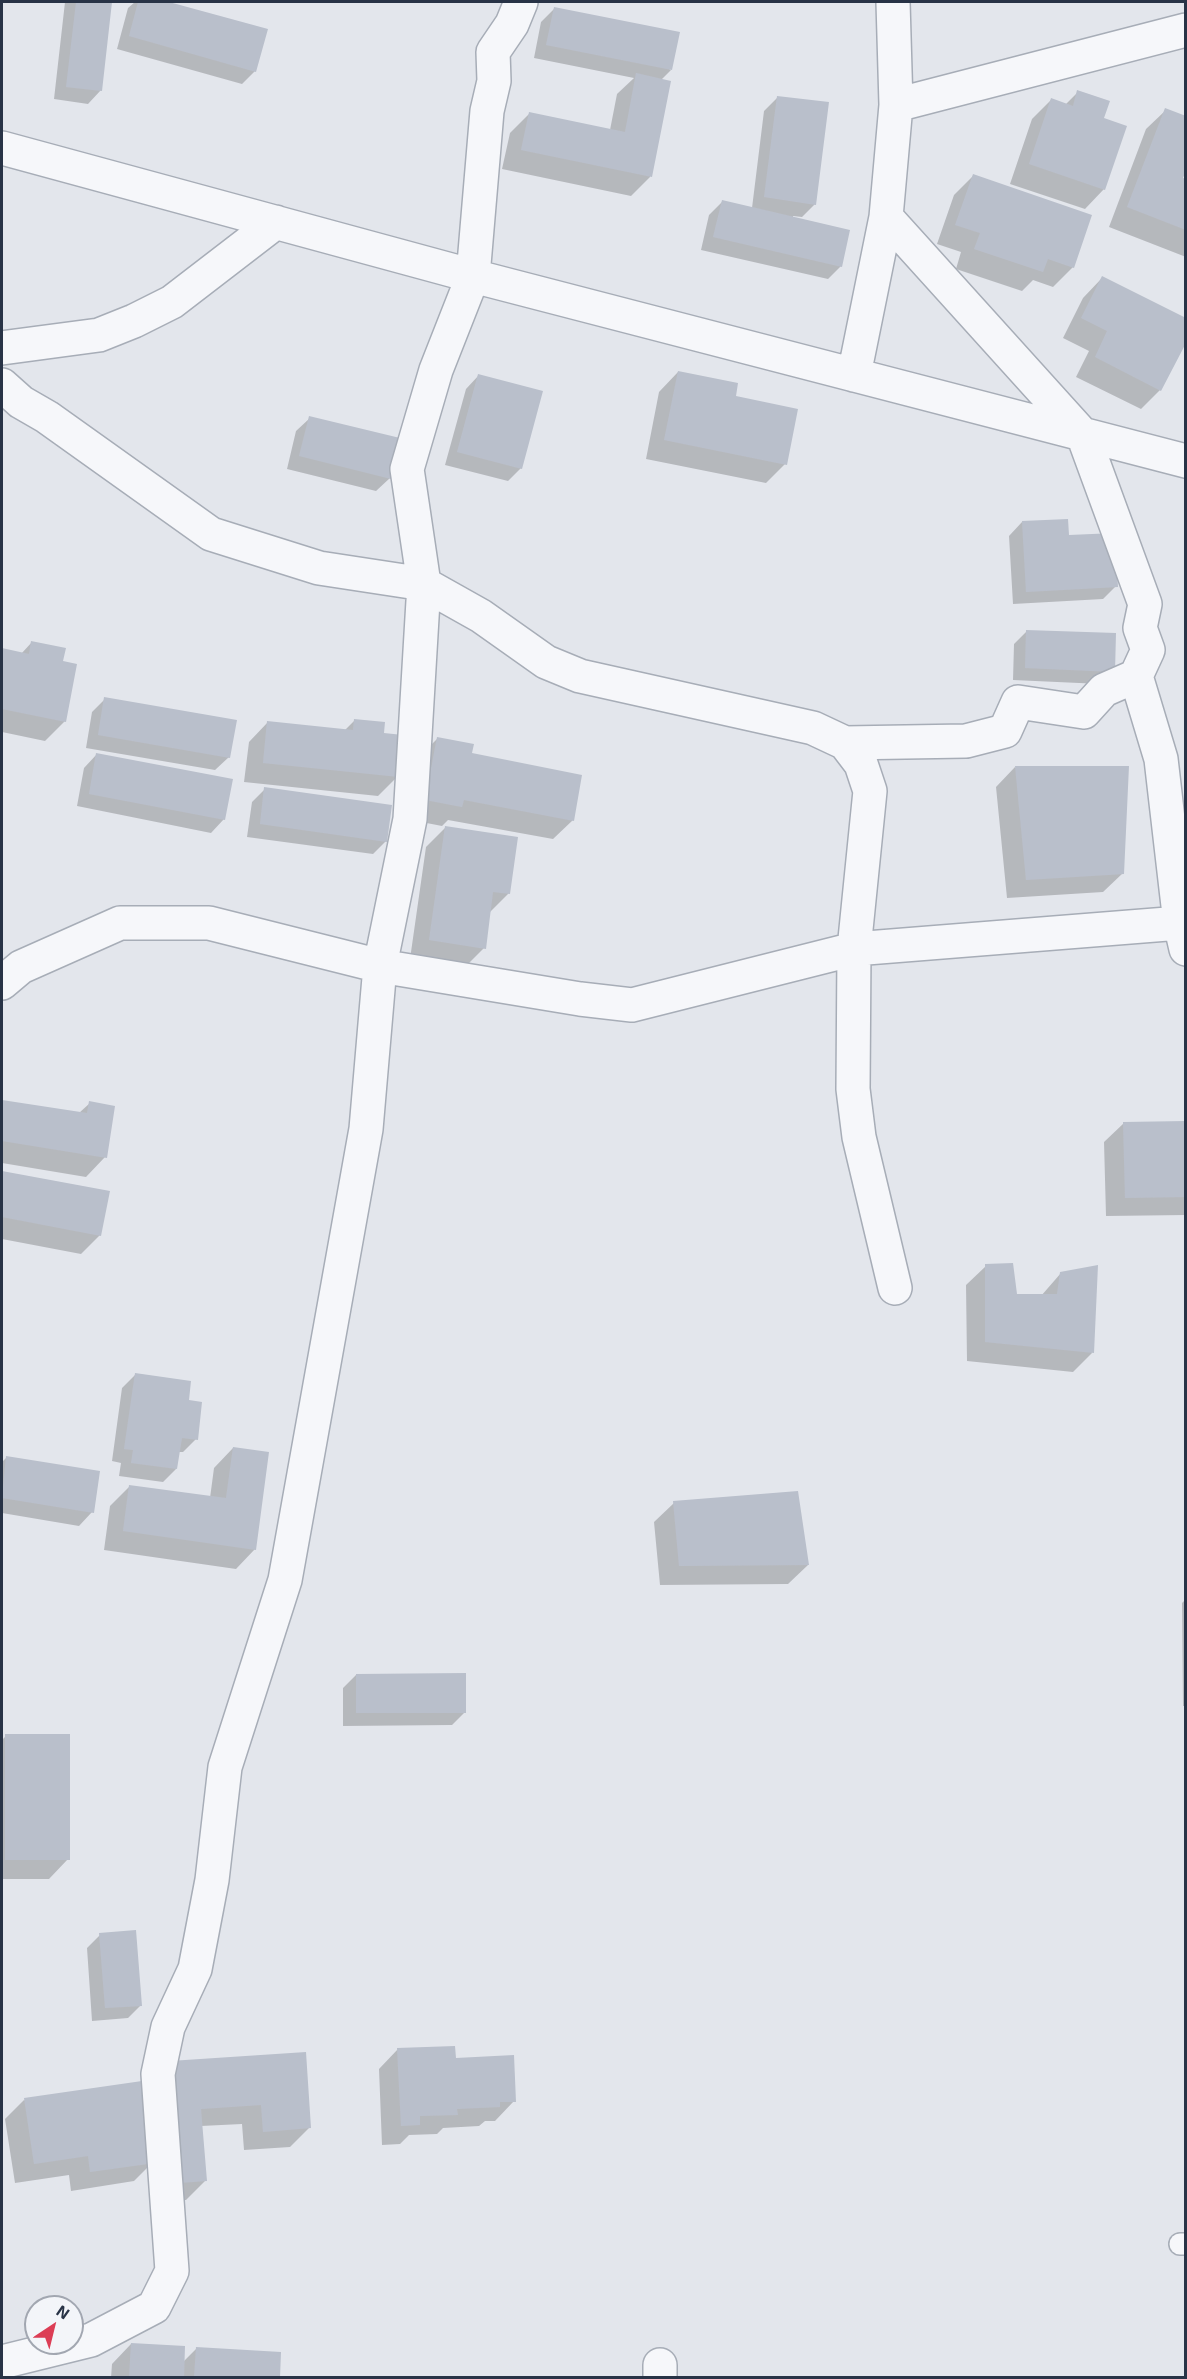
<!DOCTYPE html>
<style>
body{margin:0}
#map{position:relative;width:1187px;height:2379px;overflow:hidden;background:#e3e6ec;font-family:"Exo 2",sans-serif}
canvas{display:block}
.frame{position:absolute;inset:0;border:3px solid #283346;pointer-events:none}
.north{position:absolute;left:24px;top:2295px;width:60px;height:60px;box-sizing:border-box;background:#f3f5f9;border:2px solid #a2a7b1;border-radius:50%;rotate:35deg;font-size:16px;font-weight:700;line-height:24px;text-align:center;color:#283346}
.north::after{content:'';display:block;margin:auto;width:21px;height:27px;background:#dc3d55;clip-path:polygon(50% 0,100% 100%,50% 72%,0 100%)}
</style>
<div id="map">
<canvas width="1187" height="2379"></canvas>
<div class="frame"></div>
<div class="north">N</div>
</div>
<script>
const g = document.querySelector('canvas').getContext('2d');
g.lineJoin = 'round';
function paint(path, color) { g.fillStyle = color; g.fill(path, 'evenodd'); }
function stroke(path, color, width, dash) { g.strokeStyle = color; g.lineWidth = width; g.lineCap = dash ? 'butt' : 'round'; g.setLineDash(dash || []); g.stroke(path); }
paint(new Path2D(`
 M 65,2 L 110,2 L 101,90 L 88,104 L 54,99 Z
 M 135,2 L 164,2 L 266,30 L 255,71 L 242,84 L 117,49 L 128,8 Z
 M 554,9 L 671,70 L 661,80 L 669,82 L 650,177 L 631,196 L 502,169 L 510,133 L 529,114 L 610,130 L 617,94 L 634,78 L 534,58 L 541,22 Z
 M 1078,92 L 1104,189 L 1085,209 L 1010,184 L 1032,119 L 1051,100 L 1065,105 Z
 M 777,98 L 815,204 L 802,217 L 793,216 L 793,218 L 841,266 L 828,279 L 701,250 L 709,215 L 722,202 L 752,208 L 764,111 Z
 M 1166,110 L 1181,178 L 1186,180 L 1186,257 L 1109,227 L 1146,129 Z
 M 973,176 L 1073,267 L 1053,287 L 1033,280 L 1022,291 L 956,269 L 961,252 L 937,244 L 954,195 Z
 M 1102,278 L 1160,390 L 1141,409 L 1076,377 L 1089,351 L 1063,338 L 1083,298 Z
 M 678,372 L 734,397 L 785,464 L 766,483 L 646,459 L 659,392 Z
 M 479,375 L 521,468 L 508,481 L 445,465 L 466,389 Z
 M 310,418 L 390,478 L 376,491 L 287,469 L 296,431 Z
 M 1022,522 L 1068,537 L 1116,586 L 1103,599 L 1013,604 L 1009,536 Z
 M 1027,631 L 1114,671 L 1101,684 L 1013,680 L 1014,644 Z
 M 32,642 L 61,662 L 65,721 L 45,741 L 2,732 L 2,650 L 21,654 Z
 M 105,699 L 229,757 L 215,770 L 86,748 L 92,712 Z
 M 355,720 L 382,734 L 398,776 L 378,796 L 244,782 L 249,742 L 268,722 L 344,731 Z
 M 437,739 L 471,754 L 573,820 L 553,839 L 448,820 L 442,826 L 406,819 L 418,758 Z
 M 97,754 L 224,819 L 211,833 L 77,806 L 84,768 Z
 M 1015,767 L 1123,873 L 1103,892 L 1007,898 L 996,787 Z
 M 265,789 L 386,841 L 373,854 L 247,837 L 252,802 Z
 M 445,828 L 509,893 L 489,913 L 484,948 L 465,967 L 410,959 L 426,847 Z
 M 2,1101 L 79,1113 L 90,1103 L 105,1157 L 86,1177 L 2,1163 Z
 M 1186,1122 L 1186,1215 L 1106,1216 L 1104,1142 L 1124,1123 Z
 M 2,1172 L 108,1192 L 100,1235 L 81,1254 L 2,1239 Z
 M 986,1266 L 1016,1295 L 1041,1296 L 1061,1273 L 1092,1353 L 1073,1372 L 967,1361 L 966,1285 Z
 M 135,1375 L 187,1402 L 196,1439 L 183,1452 L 178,1452 L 176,1469 L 163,1482 L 119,1476 L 121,1463 L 112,1461 L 122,1388 Z
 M 233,1448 L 255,1549 L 236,1569 L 104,1550 L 110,1506 L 129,1487 L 210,1498 L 214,1468 Z
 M 7,1457 L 92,1512 L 79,1526 L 2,1513 L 2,1462 Z
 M 674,1503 L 808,1565 L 788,1584 L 660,1585 L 654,1522 Z
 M 1186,1599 L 1186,1706 L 1183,1706 L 1182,1603 Z
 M 356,1675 L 465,1712 L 452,1725 L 343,1726 L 343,1688 Z
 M 6,1736 L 68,1859 L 49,1879 L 2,1879 L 2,1740 Z
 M 100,1935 L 141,2005 L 128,2018 L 92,2021 L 87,1948 Z
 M 398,2049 L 454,2059 L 514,2101 L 495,2121 L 485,2121 L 479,2126 L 443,2128 L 437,2134 L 409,2135 L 400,2144 L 382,2145 L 379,2069 Z
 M 304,2054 L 309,2128 L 290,2147 L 244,2150 L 242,2124 L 201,2126 L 205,2181 L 186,2200 L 160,2202 L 151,2082 Z
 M 24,2100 L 153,2162 L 134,2181 L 71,2191 L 69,2175 L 15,2183 L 5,2119 Z
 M 131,2344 L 183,2362 L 196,2349 L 278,2378 L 111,2378 L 112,2364 Z`), '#0003');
paint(new Path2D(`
 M 76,2 L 112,2 L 102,91 L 66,87 Z
 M 138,2 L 169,2 L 268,29 L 256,72 L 129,36 Z
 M 554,7 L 680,32 L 672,70 L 546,45 Z
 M 636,73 L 671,81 L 652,177 L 521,150 L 529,112 L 625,132 Z
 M 1077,90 L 1110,101 L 1104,118 L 1127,126 L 1105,190 L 1029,164 L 1051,98 L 1073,106 Z
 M 777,96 L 829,102 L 816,205 L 764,197 Z
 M 1165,108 L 1186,116 L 1186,171 L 1183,178 L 1186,179 L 1186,230 L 1127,207 Z
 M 973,174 L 1092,215 L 1074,268 L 1048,259 L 1043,272 L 974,249 L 980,233 L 955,225 Z
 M 722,200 L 850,230 L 842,267 L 713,237 Z
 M 1102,276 L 1186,318 L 1186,343 L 1161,391 L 1095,357 L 1107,331 L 1081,318 Z
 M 678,371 L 738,383 L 736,396 L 798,409 L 787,465 L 664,440 Z
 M 478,374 L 543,391 L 522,469 L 457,452 Z
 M 309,416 L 400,438 L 391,479 L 299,456 Z
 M 1068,519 L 1069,535 L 1115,533 L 1118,587 L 1026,592 L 1022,521 Z
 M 1026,630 L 1116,633 L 1115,672 L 1025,668 Z
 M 31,641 L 66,648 L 63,661 L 77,664 L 66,722 L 2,709 L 2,648 L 29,654 Z
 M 104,697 L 237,720 L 230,758 L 98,735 Z
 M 354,719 L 385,722 L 384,733 L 403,735 L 399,777 L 263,763 L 267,721 L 353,730 Z
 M 437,737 L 474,744 L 472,753 L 582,775 L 574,821 L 464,800 L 462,807 L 425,800 Z
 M 96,753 L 233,779 L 225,820 L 89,794 Z
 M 1015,766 L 1129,766 L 1124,874 L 1026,880 Z
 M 264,787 L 392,805 L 387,842 L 260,824 Z
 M 445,826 L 518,837 L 510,894 L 493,892 L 486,949 L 429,940 Z
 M 2,1100 L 87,1113 L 89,1101 L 115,1106 L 107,1158 L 2,1141 Z
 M 1186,1121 L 1186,1197 L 1125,1198 L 1123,1122 Z
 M 2,1171 L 110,1191 L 101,1236 L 2,1217 Z
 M 1013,1263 L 1017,1294 L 1057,1294 L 1060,1272 L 1098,1265 L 1094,1353 L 985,1342 L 985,1264 Z
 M 135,1373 L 191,1381 L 189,1400 L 202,1402 L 198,1440 L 182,1438 L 177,1469 L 131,1463 L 133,1450 L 124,1449 Z
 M 233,1447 L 269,1452 L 256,1550 L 123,1531 L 129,1485 L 226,1498 Z
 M 6,1456 L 100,1471 L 94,1513 L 2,1498 Z
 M 798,1491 L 809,1565 L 679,1566 L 673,1501 Z
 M 466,1673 L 466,1713 L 356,1713 L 356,1674 Z
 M 5,1734 L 70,1734 L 70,1860 L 5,1860 Z
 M 136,1930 L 142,2006 L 105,2008 L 99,1933 Z
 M 455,2046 L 456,2058 L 514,2055 L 516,2102 L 500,2102 L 500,2107 L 457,2109 L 458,2115 L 420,2116 L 420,2125 L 401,2126 L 397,2048 Z
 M 306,2052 L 311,2128 L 263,2132 L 261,2105 L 201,2109 L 207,2181 L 179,2183 L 170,2061 Z
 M 142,2081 L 155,2163 L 90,2172 L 88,2156 L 34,2164 L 24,2098 Z
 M 131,2343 L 185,2346 L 184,2378 L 129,2378 Z
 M 196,2347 L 281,2352 L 280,2378 L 194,2378 Z`), '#b9bfcb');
const lane = new Path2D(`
 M 1180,2244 L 1186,2244`);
const street = new Path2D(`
 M 896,105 L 1186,30
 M 2,148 L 473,276 L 1186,461
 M 2,348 L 99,335 L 134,321 L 172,302 L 276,222
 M 854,375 L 886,217 L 896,105 L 893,2
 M 2,385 L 21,402 L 47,417 L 211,534 L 319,568 L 424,584 L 481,616 L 546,662 L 580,676 L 813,728 L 845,743 L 861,764 L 870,791 L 854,949 L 853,1089 L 859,1137 L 895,1288
 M 1136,676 L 1161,759 L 1180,923 L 1186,949
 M 845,743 L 966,741 L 1005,731 L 1018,702 L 1084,712 L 1104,690 L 1136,676 L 1148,650 L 1140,628 L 1145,604 L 1083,435 L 886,217
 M 2,983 L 21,967 L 120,923 L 209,923 L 380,966 L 580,999 L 632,1005 L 854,949 L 1180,923
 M 2,2362 L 91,2340 L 154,2307 L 172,2271 L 158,2074 L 168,2027 L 195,1969 L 212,1880 L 225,1767 L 285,1580 L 366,1129 L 380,966 L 410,819 L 424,584 L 407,469 L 436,370 L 473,276 L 487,111 L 494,81 L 493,52 L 512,24 L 521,2
 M 660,2378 L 660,2365`);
stroke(lane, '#a7adb7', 24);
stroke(street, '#a7adb7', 36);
stroke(lane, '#f6f7fa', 21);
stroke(street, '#f6f7fa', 33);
</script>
